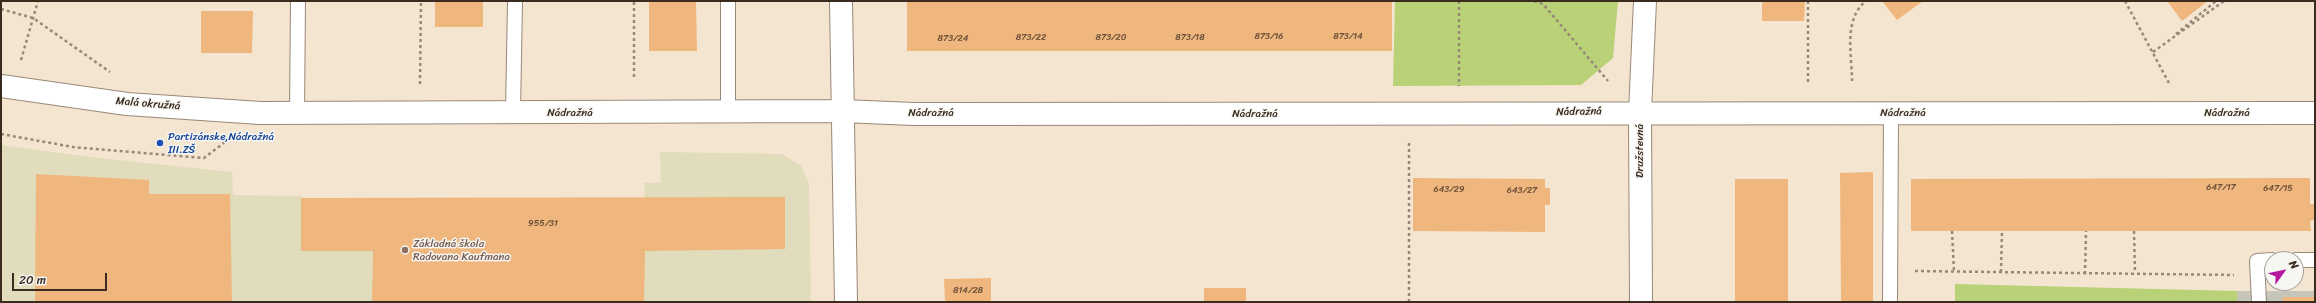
<!DOCTYPE html>
<meta charset="utf-8">
<style>
body{margin:0}
#map{position:relative;width:2316px;height:303px;overflow:hidden;background:#f4e5d1;font-family:Sriracha,sans-serif}
canvas{display:block}
.frame{position:absolute;inset:0;border:2px solid #3b2a1e;pointer-events:none}
.north{position:absolute;left:2264px;top:251px;width:40px;height:40px;box-sizing:border-box;background:#f6f6f2;border:1px solid #aba49d;border-radius:50%;rotate:57deg;font-size:11px;font-weight:700;line-height:16px;text-align:center;color:#3b2a1e}
.north::after{content:'';display:block;margin:auto;width:14px;height:18px;background:#b5179e;clip-path:polygon(50% 0,100% 100%,50% 72%,0 100%)}
.scale{position:absolute;left:12px;top:273px;width:95px;height:18px;box-sizing:border-box;border:2px solid #3b2a1e;border-top:0;padding-left:5px;font-size:12px;line-height:14px;white-space:nowrap;color:#3b2a1e;-webkit-text-stroke:3px #f6f6f2;paint-order:stroke}
</style>
<div id="map">
<canvas width="2316" height="303"></canvas>
<div class="frame"></div>
<div class="north">N</div>
<div class="scale">20 m</div>
</div>
<script>
const g = document.querySelector('canvas').getContext('2d');
g.lineJoin = 'round';
function paint(path, color) { g.fillStyle = color; g.fill(path, 'evenodd'); }
function stroke(path, color, width, dash) { g.strokeStyle = color; g.lineWidth = width; g.lineCap = dash ? 'butt' : 'round'; g.setLineDash(dash || []); g.stroke(path); }
function drawText(font, color, halo, rows, align = 'center') {
  g.font = font + ' Sriracha,sans-serif'; g.lineWidth = 3; g.setLineDash([]); g.textBaseline = 'middle'; g.strokeStyle = halo; g.fillStyle = color; for (const [text, x, y, turn = 0] of rows) {
    g.save(); g.translate(x, y); g.rotate((+turn || 0) * Math.PI / 180); g.textAlign = isNaN(turn) ? turn : align; if (halo) g.strokeText(text, 0, 0); g.fillText(text, 0, 0); g.restore();
  }
}
paint(new Path2D(`
 M 1,145 L 90,157 L 232,172 L 233,195 L 301,196 L 303,198 L 645,198 L 644,183 L 661,183 L 660,152 L 782,154 L 801,166 L 809,184 L 811,302 L 1,302 Z`), '#e1dcbb');
paint(new Path2D(`
 M 2237,291 L 2315,291 L 2315,302 L 2237,302 Z`), '#c5c5b9');
paint(new Path2D(`
 M 1395,1 L 1618,1 L 1613,58 L 1581,85 L 1393,86 Z
 M 1955,284 L 2237,291 L 2237,302 L 1955,302 Z`), '#b9d277');
paint(new Path2D(`
 M 435,1 L 483,1 L 483,27 L 435,27 Z
 M 649,1 L 696,1 L 697,51 L 649,51 Z
 M 907,1 L 1392,1 L 1392,51 L 907,51 Z
 M 1762,1 L 1805,1 L 1804,21 L 1762,21 Z
 M 1882,1 L 1923,1 L 1897,20 Z
 M 2167,1 L 2208,1 L 2182,21 Z
 M 201,11 L 253,11 L 252,53 L 201,53 Z
 M 1873,172 L 1873,302 L 1841,302 L 1840,173 Z
 M 36,174 L 149,180 L 149,194 L 230,194 L 232,302 L 35,302 Z
 M 1413,178 L 1545,179 L 1545,188 L 1550,188 L 1550,205 L 1545,205 L 1545,232 L 1413,231 Z
 M 2310,178 L 2310,204 L 2315,204 L 2315,220 L 2310,221 L 2311,231 L 1911,231 L 1911,179 Z
 M 1735,179 L 1788,179 L 1788,302 L 1735,302 Z
 M 785,197 L 785,249 L 645,251 L 644,302 L 372,302 L 373,251 L 301,251 L 301,198 L 303,198 Z
 M 991,278 L 991,302 L 945,302 L 944,279 Z
 M 1204,288 L 1246,288 L 1246,302 L 1204,302 Z
 M 2283,297 L 2315,297 L 2315,302 L 2283,302 Z`), '#efb77e');
const lane = new Path2D(`
 M 728,1 L 728,112
 M 513,113 L 515,1
 M 297,114 L 298,1
 M 2296,260 L 2315,260
 M 1890,302 L 1891,113
 M 2259,302 L 2257,261 L 2272,260`);
const street = new Path2D(`
 M 841,1 L 846,302
 M 1,86 L 127,104 L 260,113 L 843,111 L 913,114 C 1381,114 1848,112 2315,113
 M 1641,302 L 1640,112 L 1645,1`);
stroke(lane, '#988878', 16);
stroke(street, '#988878', 24);
stroke(new Path2D(`
 M 205,1 L 205,2
 M 1459,1 L 1459,86
 M 1534,1 L 1543,4 L 1608,81
 M 1808,1 L 1808,82
 M 2125,1 L 2170,85
 M 1,9 L 33,18 L 110,72
 M 2176,34 L 2216,1
 M 2153,52 L 2224,1
 M 21,60 L 38,1
 M 634,77 L 634,1
 M 1852,81 C 1852,55 1843,19 1866,1
 M 420,84 L 421,1
 M 1,134 L 73,147 L 204,158 L 225,142
 M 1952,231 L 1954,271
 M 2134,231 L 2135,273
 M 1915,271 L 2234,275
 M 2001,272 L 2002,231
 M 2085,274 L 2086,231
 M 1409,302 L 1409,142`), '#988878', 2.5, [3, 3]);
stroke(lane, '#fff', 14);
stroke(street, '#fff', 22);
for (const [x, y, r, color] of [
 [160,143,4,"#1a4fb4"],
 [405,250,4,"#8d6e63"]
]) { const dot = new Path2D(); dot.arc(x, y, r, 0, 2 * Math.PI); g.fillStyle = color; g.fill(dot); stroke(dot, '#f6f6f2', 1.5); }
drawText('9px', '#684d36', null, [
 ["873/16",1269,37],
 ["873/14",1348,37],
 ["873/22",1031,38],
 ["873/20",1111,38],
 ["873/18",1190,38],
 ["873/24",953,39],
 ["647/17",2221,188],
 ["647/15",2278,189],
 ["643/29",1449,190],
 ["643/27",1522,191],
 ["955/31",543,224],
 ["814/28",968,291]
]);
drawText('11px', '#3b2a1e', '#f6f6f2', [
 ["Malá okružná",148,104,5],
 ["Nádražná",1579,112,-1],
 ["Nádražná",570,113],
 ["Nádražná",931,113],
 ["Nádražná",1903,113],
 ["Nádražná",2227,113],
 ["Nádražná",1255,114],
 ["Družstevná",1640,151,-90]
]);
drawText('11px', '#164399', '#f6f6f2', [
 ["Partizánske,Nádražná",168,137],
 ["III.ZŠ",168,150]
], 'left');
drawText('11px', '#785e54', '#f6f6f2', [
 ["Základná škola",413,244],
 ["Radovana Kaufmana",413,257]
], 'left');
</script>
